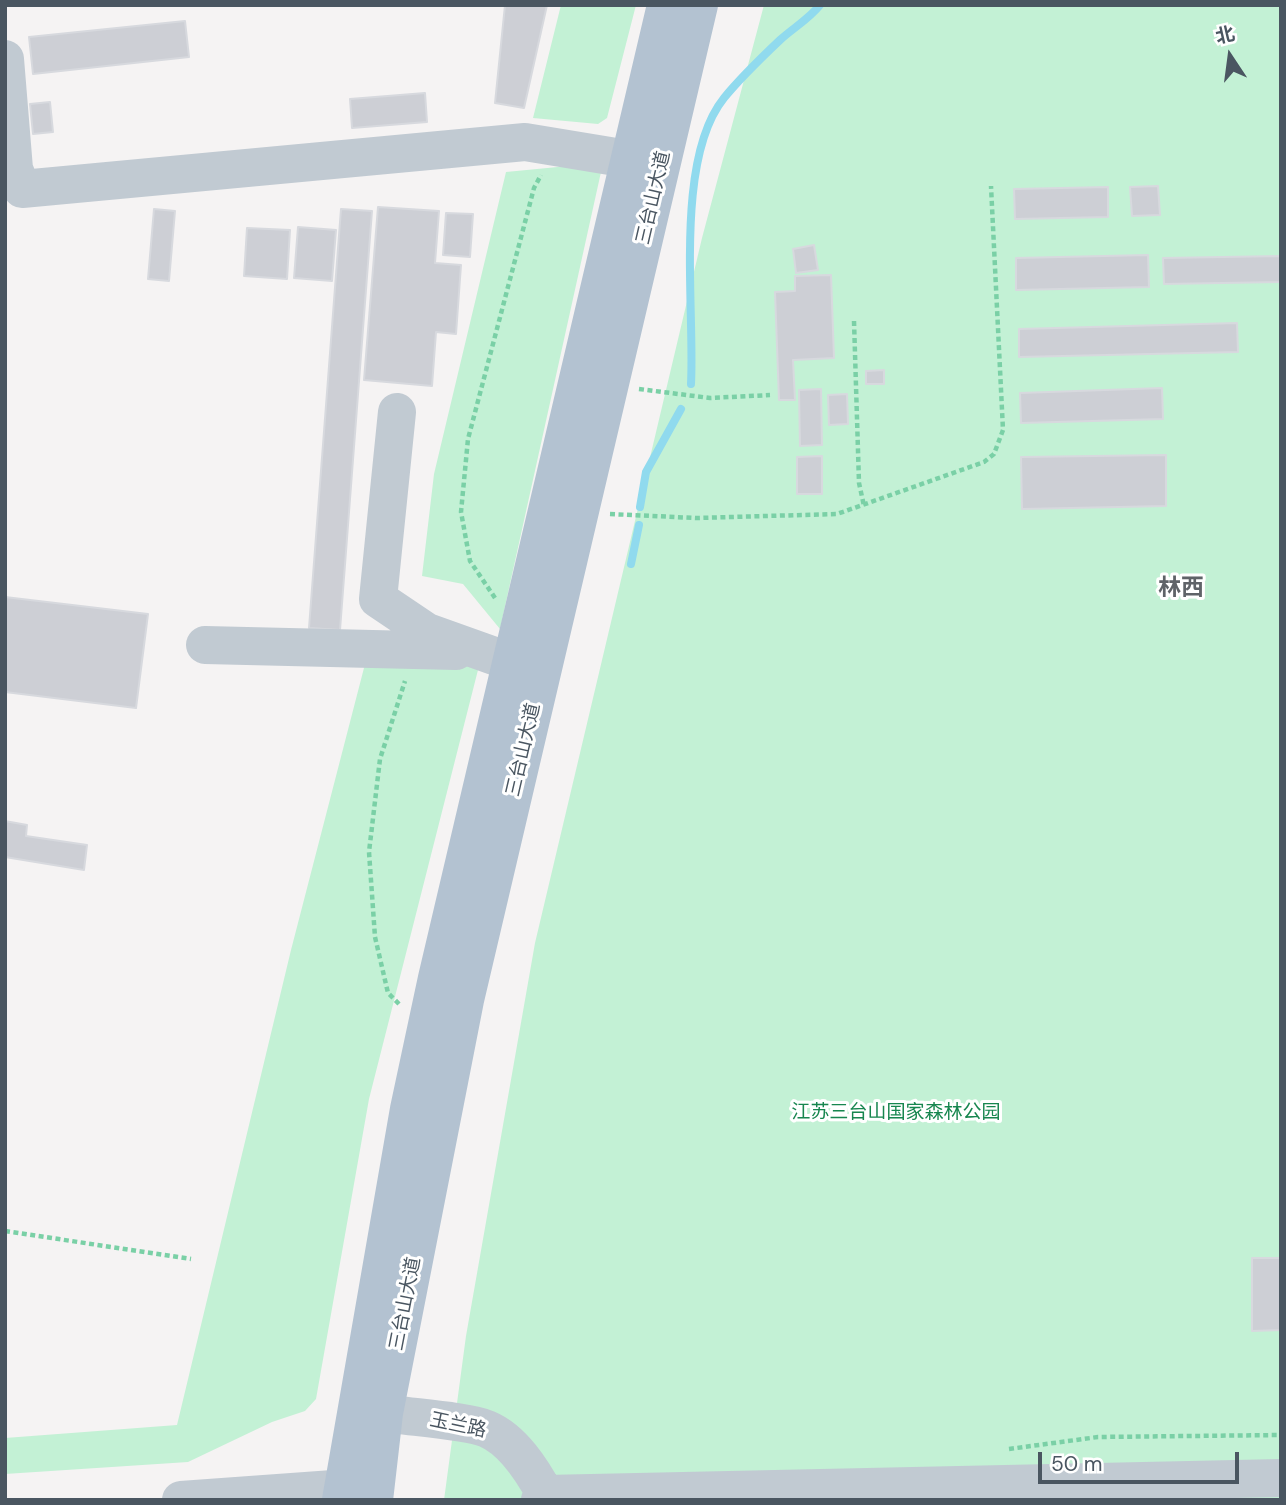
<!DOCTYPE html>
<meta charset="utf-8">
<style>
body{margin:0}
#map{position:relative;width:1286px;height:1505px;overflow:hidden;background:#f5f3f3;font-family:"DM Sans","Noto Sans SC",sans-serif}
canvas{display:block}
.frame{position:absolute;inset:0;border:7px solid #4a5661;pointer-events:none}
.north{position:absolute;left:1195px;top:21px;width:70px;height:70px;-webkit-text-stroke:5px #fff;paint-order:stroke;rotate:347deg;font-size:19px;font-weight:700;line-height:28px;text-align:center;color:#4a5661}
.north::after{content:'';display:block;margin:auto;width:24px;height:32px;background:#4a5661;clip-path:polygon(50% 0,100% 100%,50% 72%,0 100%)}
.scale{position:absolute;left:1038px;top:1452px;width:201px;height:32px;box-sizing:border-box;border:4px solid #4a5661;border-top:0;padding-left:9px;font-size:21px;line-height:24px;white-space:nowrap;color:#4a5661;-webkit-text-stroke:5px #fff;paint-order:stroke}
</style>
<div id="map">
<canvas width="1286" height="1505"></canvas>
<div class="frame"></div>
<div class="north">北</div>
<div class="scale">50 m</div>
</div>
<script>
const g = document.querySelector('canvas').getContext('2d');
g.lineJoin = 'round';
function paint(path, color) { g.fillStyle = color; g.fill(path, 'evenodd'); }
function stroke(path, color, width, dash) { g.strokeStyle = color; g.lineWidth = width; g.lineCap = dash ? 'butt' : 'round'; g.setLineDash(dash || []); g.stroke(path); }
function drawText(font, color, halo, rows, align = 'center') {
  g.font = font + ' "DM Sans","Noto Sans SC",sans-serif'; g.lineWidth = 6; g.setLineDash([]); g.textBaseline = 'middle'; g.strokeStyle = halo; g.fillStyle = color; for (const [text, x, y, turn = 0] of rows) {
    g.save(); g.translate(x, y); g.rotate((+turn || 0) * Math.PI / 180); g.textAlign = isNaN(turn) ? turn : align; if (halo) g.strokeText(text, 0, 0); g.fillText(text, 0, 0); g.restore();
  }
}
paint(new Path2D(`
 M 561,5 L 636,5 L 607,118 L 598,124 L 533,118 Z
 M 764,5 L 1281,5 L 1281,1500 L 444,1500 L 466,1336 L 535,943 L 702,238 Z
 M 568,166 L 601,172 L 500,629 L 463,584 L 422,576 L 434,474 L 506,172 Z
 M 372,637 L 479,666 L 369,1099 L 316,1399 L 305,1411 L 272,1422 L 188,1462 L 5,1474 L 5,1438 L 177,1425 L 291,950 Z`), '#c3f1d5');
stroke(new Path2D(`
 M 691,384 C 695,307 674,160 724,98 C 741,77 761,58 780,40 C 793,28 809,19 820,5
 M 640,507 L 646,472 L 681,409
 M 631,564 L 639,525`), '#90daee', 8);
const building = new Path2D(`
 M 505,5 L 547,5 L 524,108 L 495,103 Z
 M 185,21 L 189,57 L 33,74 L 29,37 Z
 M 425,93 L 427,122 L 352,128 L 350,99 Z
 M 50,102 L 53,132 L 33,134 L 30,104 Z
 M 1158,186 L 1160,215 L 1132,216 L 1130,187 Z
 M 1108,187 L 1108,217 L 1015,219 L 1014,189 Z
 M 378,207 L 439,211 L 435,263 L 461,265 L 456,334 L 436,332 L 432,386 L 364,380 Z
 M 154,209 L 175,211 L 169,281 L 148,279 Z
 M 341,209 L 372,211 L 340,630 L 309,628 Z
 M 446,213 L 473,214 L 470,257 L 443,255 Z
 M 298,227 L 336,230 L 332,281 L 294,278 Z
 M 247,228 L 290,230 L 287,279 L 244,276 Z
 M 814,245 L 818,270 L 796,273 L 793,249 Z
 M 1148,255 L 1149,287 L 1016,290 L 1016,258 Z
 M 1281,256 L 1281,282 L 1164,284 L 1163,258 Z
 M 831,275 L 834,358 L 793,360 L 795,400 L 779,400 L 775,292 L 795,291 L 795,276 Z
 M 1237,323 L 1238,352 L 1019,357 L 1019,329 Z
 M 884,370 L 884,384 L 866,384 L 866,371 Z
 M 1162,388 L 1163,419 L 1021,423 L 1020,393 Z
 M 821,389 L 822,445 L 800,446 L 799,390 Z
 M 847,394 L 848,424 L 829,425 L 828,395 Z
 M 1166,455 L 1166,506 L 1022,509 L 1021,457 Z
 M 822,456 L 822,494 L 797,494 L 797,457 Z
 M 5,597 L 148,614 L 136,708 L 5,692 Z
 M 5,821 L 27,825 L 26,836 L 87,845 L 84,870 L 5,857 Z
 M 1252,1258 L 1281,1258 L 1281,1330 L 1252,1331 Z`);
paint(building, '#cdcfd5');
stroke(building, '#d7d9de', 2);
stroke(new Path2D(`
 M 854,321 L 859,483 L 864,506
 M 639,389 L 710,398 L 770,395
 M 610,514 L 696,518 L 837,514 L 984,462 L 994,454 L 1003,430 L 991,186
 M 495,598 L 470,561 L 461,512 L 468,439 L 534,188 L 541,175
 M 399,1004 L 388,993 L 375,937 L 369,852 L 380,759 L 405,681
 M 5,1231 L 191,1259
 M 1009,1449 L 1098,1437 L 1281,1435`), '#7ad0a6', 4.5, [5, 3.5]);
stroke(new Path2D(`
 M 5,59 L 14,169 L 22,189 L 525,142 L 628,159
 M 397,412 L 378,599 L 427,632 L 511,662
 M 205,645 L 456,651
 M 384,1413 C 408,1417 469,1421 487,1429 C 513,1440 532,1470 545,1494 L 540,1500
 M 545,1494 L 1281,1478
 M 181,1500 L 375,1486`), '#c1cad2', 38);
stroke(new Path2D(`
 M 341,1500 L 409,1109 L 437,978 L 666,5
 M 374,1500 L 384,1413 L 465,1000 L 699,5`), '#b3c2d1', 38);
drawText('19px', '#4a5661', '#fff', [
 ["三台山大道",654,198,-77],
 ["三台山大道",524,750,-77],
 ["三台山大道",406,1304,-79],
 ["玉兰路",458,1426,12]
]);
drawText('19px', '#17864f', '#fff', [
 ["江苏三台山国家森林公园",896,1113]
]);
drawText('bold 23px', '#5f6368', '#fff', [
 ["林西",1181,589]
]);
</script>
